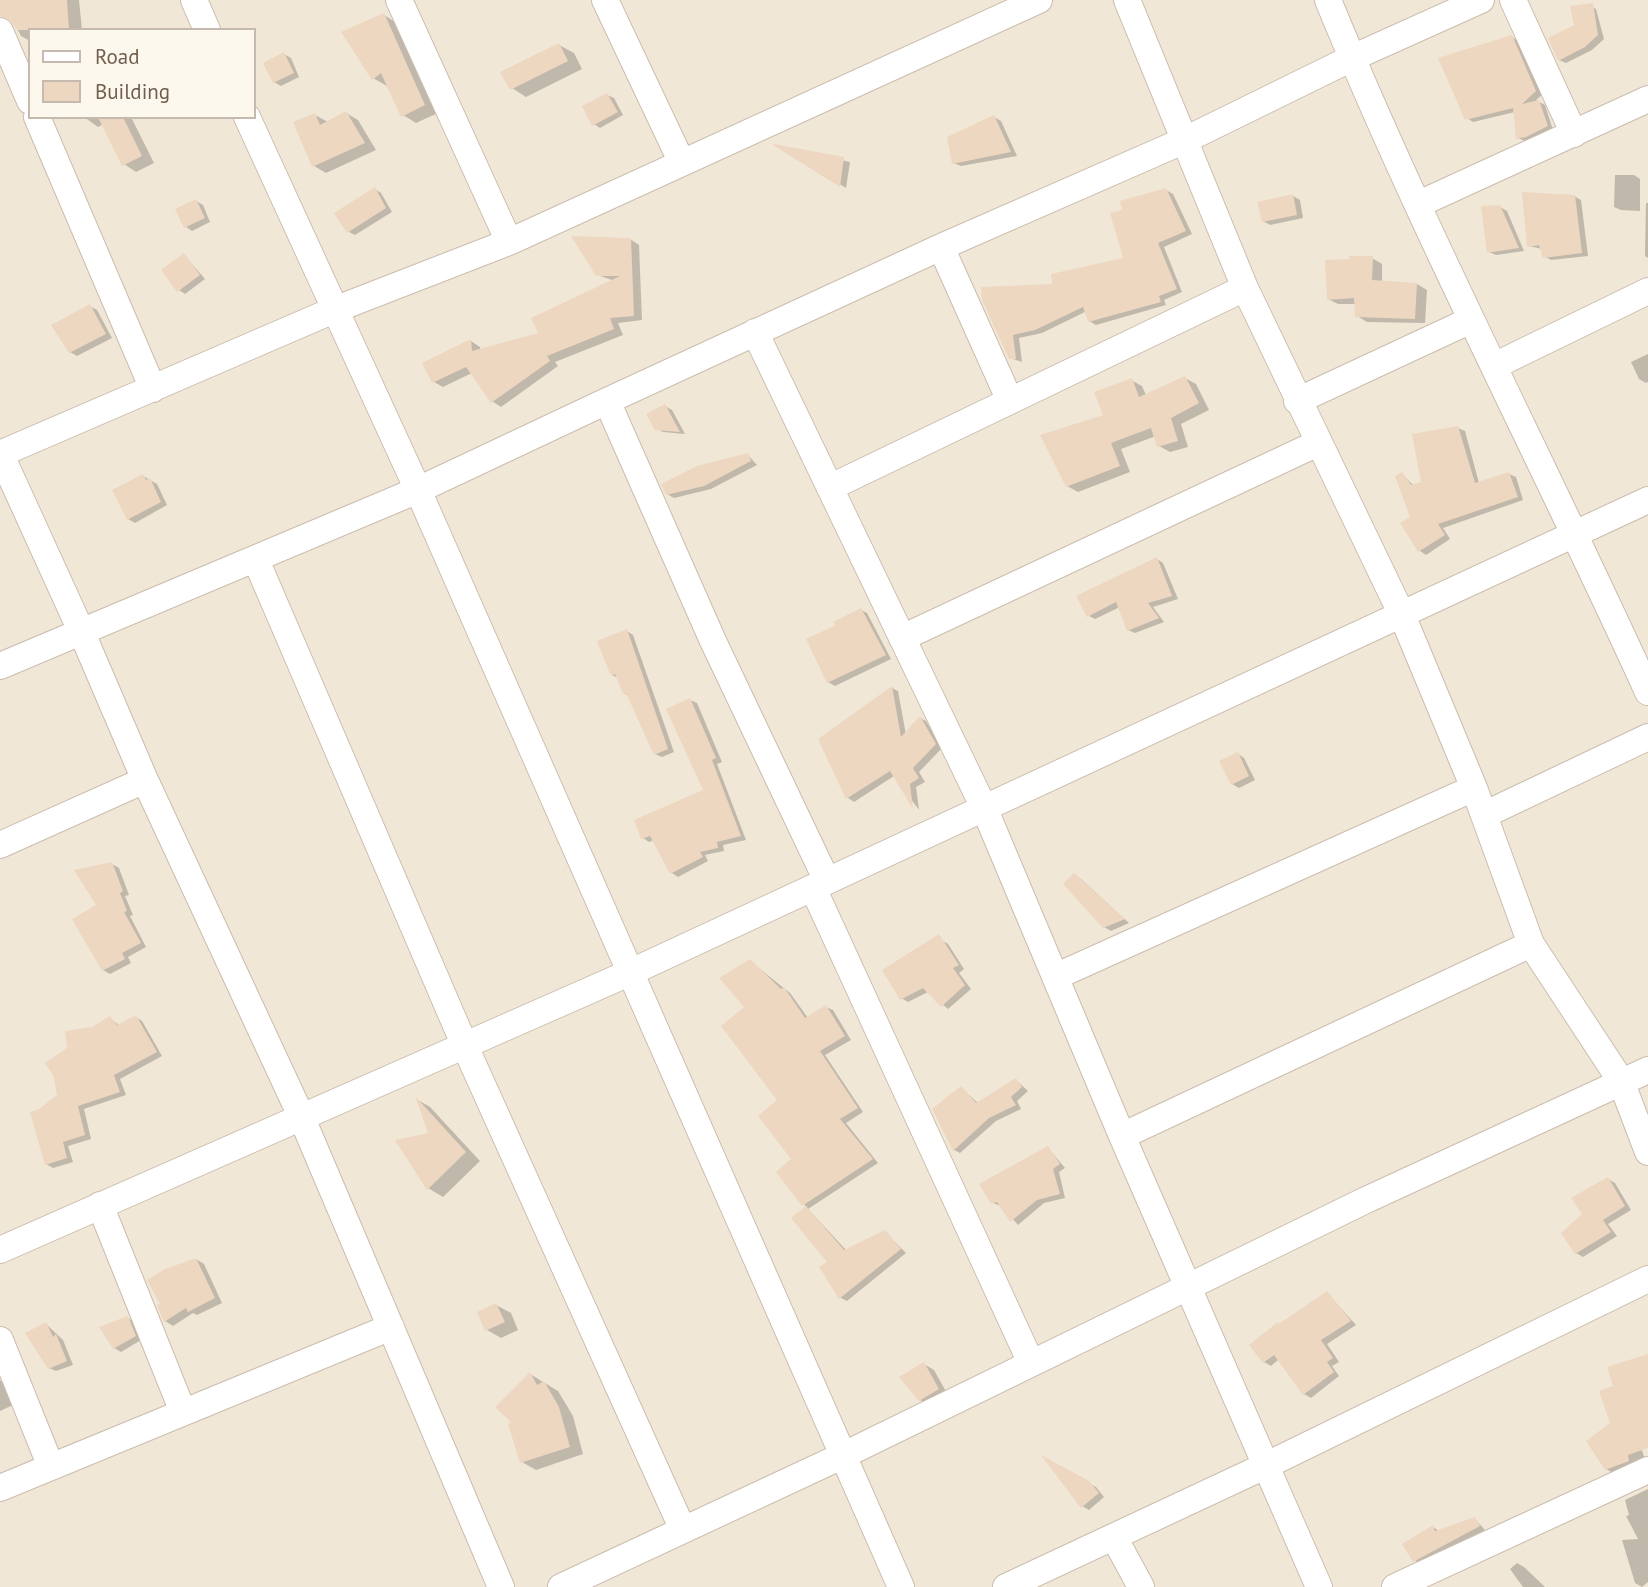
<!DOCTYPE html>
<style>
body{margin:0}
#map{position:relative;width:1648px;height:1587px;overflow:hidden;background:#faf4e7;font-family:"PT Sans",sans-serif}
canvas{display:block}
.legend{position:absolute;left:28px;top:28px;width:228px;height:91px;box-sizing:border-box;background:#fdf8ed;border:2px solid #c5baad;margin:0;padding:9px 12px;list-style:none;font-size:21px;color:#715e4e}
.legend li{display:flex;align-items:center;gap:14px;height:35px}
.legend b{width:35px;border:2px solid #c5baad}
</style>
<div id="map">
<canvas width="1648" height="1587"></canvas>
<ul class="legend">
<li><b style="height:9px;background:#fff"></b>Road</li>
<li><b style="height:19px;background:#edd7c1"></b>Building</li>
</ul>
</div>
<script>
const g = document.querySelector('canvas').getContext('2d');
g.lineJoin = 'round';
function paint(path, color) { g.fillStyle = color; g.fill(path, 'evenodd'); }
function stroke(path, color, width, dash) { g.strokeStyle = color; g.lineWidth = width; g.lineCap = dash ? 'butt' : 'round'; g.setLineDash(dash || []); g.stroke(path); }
paint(new Path2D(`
 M 0,0 L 1648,0 L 1648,1587 L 0,1587 ZM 30,30 L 254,30 L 254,117 L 30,117 Z`), '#f1e7d6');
paint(new Path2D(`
 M 0,0 L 79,0 L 82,30 L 30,30 L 30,41 L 21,36 L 13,21 L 1,14 Z
 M 1589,5 L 1596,9 L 1604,39 L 1592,50 L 1566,63 L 1559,60 Z
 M 384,15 L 397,23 L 438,113 L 416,123 L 403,115 L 387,86 L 373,78 Z
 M 1512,37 L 1518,41 L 1542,95 L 1536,100 L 1545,105 L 1553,130 L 1525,141 L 1518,138 L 1515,112 L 1473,122 L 1467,118 Z
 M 559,45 L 574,53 L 582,69 L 526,97 L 512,88 Z
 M 284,54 L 291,58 L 299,77 L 281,86 L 274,82 Z
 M 607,95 L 614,98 L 623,115 L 600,128 L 594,124 Z
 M 346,113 L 358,120 L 376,150 L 326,173 L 314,166 L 315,115 L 328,122 Z
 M 84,117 L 131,117 L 154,163 L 136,172 L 124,164 L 104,124 L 98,127 Z
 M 994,117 L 1001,121 L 1017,156 L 961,166 L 954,163 Z
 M 778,146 L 850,162 L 846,188 Z
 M 1615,175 L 1634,175 L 1640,179 L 1640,211 L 1621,210 L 1614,207 Z
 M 375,189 L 381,193 L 392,212 L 355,235 L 349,232 Z
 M 1166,190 L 1173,194 L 1192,234 L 1164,247 L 1182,292 L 1164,300 L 1166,305 L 1096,325 L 1089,321 L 1087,311 L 1042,333 L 1019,338 L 1022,362 L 1010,358 L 984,300 L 1054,286 L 1125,259 L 1124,211 Z
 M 1293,196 L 1300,200 L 1303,218 L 1270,225 L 1263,221 Z
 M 1574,196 L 1581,200 L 1588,256 L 1551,260 L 1544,256 L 1542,249 L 1529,246 Z
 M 196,201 L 203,205 L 210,222 L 192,231 L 186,227 Z
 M 1646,203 L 1648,203 L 1648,258 L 1645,256 Z
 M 1500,207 L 1507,211 L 1524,251 L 1496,255 L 1489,252 Z
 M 630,239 L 639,245 L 642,320 L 618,323 L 623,335 L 555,362 L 558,366 L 501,407 L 492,401 L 472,373 L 443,387 L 434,382 L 471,341 L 480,347 L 480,351 L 541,335 L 615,281 L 597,275 Z
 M 184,255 L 205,279 L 185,294 L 179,290 Z
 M 1372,258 L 1382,264 L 1382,282 L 1417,284 L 1427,290 L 1425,323 L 1367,322 L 1357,316 L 1356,304 L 1338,304 L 1328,299 Z
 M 90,306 L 97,310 L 112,338 L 77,356 L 70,352 Z
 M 1648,354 L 1648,382 L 1646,383 L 1639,379 L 1631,362 Z
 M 1185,378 L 1196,384 L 1209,410 L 1181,424 L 1188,447 L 1170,452 L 1159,446 L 1156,436 L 1121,449 L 1130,472 L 1078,492 L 1067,486 L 1105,416 L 1131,380 L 1142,386 L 1146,395 Z
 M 665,406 L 672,410 L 685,434 L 663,432 L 656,428 Z
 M 1458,428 L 1465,431 L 1479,483 L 1509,474 L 1516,477 L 1523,500 L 1443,528 L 1450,539 L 1426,555 L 1420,551 L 1402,524 L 1412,518 L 1402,474 L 1414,486 L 1423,483 Z
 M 748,455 L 757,465 L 711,489 L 674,498 L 667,494 Z
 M 143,476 L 157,484 L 167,505 L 135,523 L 128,519 Z
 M 1157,559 L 1163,563 L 1178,599 L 1153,607 L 1164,622 L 1135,633 L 1128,630 L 1120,607 L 1095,619 L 1089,616 Z
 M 861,610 L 867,613 L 891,659 L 835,686 L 828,682 L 838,626 Z
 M 627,631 L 633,635 L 674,752 L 662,757 L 655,754 L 629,696 L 624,693 L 618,678 L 612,675 Z
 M 892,688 L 898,691 L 906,735 L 920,718 L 926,721 L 942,748 L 919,772 L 925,782 L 916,787 L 919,810 L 894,776 L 854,802 L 848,798 Z
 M 690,700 L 697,703 L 722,762 L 717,764 L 746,840 L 723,845 L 724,851 L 705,855 L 708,861 L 678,877 L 672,873 L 654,840 L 649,842 L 643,838 L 705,791 Z
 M 1238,754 L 1244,758 L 1255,780 L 1239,788 L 1232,784 Z
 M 112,864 L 119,868 L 129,895 L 125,896 L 133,915 L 130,916 L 146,947 L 128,957 L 131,963 L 110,974 L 103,970 Z
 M 1074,875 L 1081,879 L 1129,923 L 1111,931 L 1104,927 Z
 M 941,940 L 948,944 L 964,969 L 959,973 L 971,989 L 948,1009 L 928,992 L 908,1002 L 901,998 Z
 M 750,961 L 790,993 L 808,1018 L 826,1007 L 833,1010 L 851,1040 L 825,1055 L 863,1112 L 846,1123 L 878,1163 L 808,1209 L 846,1250 L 885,1232 L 906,1253 L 847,1301 L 841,1298 L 821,1268 L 829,1263 L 794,1218 L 807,1207 L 803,1204 L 779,1100 L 747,1008 Z
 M 136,1017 L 142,1021 L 162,1056 L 120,1079 L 126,1095 L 84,1109 L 91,1139 L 68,1146 L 73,1162 L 53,1168 L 46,1164 L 40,1111 L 59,1096 L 92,1029 L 110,1018 L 120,1026 Z
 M 1016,1080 L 1028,1091 L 1017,1101 L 1021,1109 L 996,1121 L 960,1153 L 954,1150 L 961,1088 L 978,1103 Z
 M 418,1100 L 430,1107 L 480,1161 L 443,1197 L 428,1188 L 430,1134 Z
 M 1048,1148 L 1065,1168 L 1059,1172 L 1065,1198 L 1044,1203 L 1018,1225 L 1001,1206 L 993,1203 Z
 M 1608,1179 L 1615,1183 L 1631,1210 L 1608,1224 L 1617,1236 L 1583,1257 L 1576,1253 L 1563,1233 L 1584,1214 Z
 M 196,1259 L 204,1264 L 222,1303 L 197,1315 L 193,1313 L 173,1326 L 165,1321 Z
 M 1327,1293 L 1356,1325 L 1327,1344 L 1339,1362 L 1332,1366 L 1339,1376 L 1311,1398 L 1304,1394 L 1279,1359 L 1271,1366 L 1264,1362 L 1280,1325 Z
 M 496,1305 L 511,1313 L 518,1330 L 501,1338 L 487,1330 Z
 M 128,1318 L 134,1322 L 141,1340 L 121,1352 L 114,1348 Z
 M 46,1324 L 63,1340 L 73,1365 L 56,1371 L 49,1368 Z
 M 924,1364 L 934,1370 L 948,1395 L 929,1405 L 920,1400 Z
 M 530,1374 L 558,1391 L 573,1416 L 583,1454 L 536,1470 L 522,1462 L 514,1422 Z
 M 0,1380 L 4,1383 L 13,1405 L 0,1411 Z
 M 1639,1440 L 1645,1460 L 1613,1473 L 1606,1469 Z
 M 1047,1460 L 1096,1487 L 1104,1497 L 1089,1510 L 1082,1506 Z
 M 1648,1489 L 1648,1582 L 1642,1587 L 1635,1583 L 1622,1540 L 1638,1539 L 1626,1516 L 1629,1515 L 1625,1500 Z
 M 1475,1519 L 1485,1530 L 1421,1564 L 1414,1560 L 1433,1527 L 1439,1531 Z
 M 1517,1563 L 1524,1567 L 1545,1587 L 1523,1587 L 1510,1569 Z`), '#0003');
paint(new Path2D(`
 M 0,0 L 67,0 L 69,30 L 17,30 L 10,19 L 0,16 Z
 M 1593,3 L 1598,35 L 1585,47 L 1558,61 L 1548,38 L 1574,25 L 1570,6 Z
 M 384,13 L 425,105 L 401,117 L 381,73 L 372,80 L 341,32 Z
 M 1512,35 L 1536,91 L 1522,104 L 1539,100 L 1548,126 L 1526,137 L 1516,139 L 1513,108 L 1465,120 L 1438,58 Z
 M 559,43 L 568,61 L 510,90 L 500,72 Z
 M 284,52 L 294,73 L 273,83 L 263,63 Z
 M 607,93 L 618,112 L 592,126 L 582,106 Z
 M 346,111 L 365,143 L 312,167 L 293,122 L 315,113 L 320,125 Z
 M 994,115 L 1011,152 L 952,164 L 947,137 Z
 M 98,117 L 123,117 L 142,156 L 122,166 Z
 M 774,144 L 844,157 L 840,187 L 773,145 Z
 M 375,187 L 386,208 L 347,233 L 334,213 Z
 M 1166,188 L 1186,231 L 1158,243 L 1177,289 L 1159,296 L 1161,302 L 1088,322 L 1083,307 L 1035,330 L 1013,335 L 1016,359 L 1009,359 L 982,300 L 981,287 L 1052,284 L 1051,274 L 1123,258 L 1110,213 L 1122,210 L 1120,201 Z
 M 1522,192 L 1575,195 L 1582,253 L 1543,258 L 1539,245 L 1527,247 Z
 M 1293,194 L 1297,215 L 1262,222 L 1257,202 Z
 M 196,199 L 205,218 L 184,228 L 175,209 Z
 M 1500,205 L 1519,248 L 1487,253 L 1481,206 Z
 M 571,236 L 631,238 L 634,316 L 610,318 L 614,329 L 547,356 L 550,361 L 491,403 L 466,367 L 432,383 L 422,363 L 471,339 L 472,351 L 538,333 L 531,318 L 620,276 L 596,276 Z
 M 184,253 L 200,275 L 177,292 L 161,270 Z
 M 1349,256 L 1373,256 L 1372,280 L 1417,283 L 1415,319 L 1355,317 L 1354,298 L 1327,300 L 1325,260 L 1349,259 Z
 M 90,304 L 106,334 L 69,353 L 51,325 Z
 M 1185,376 L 1199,403 L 1171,418 L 1178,441 L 1157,447 L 1151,428 L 1111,443 L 1120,466 L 1066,487 L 1040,435 L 1103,415 L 1094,392 L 1132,378 L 1139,397 Z
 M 665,404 L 680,432 L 655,430 L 646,414 Z
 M 1458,426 L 1475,483 L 1509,472 L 1518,497 L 1438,524 L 1445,535 L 1418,552 L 1400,523 L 1410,517 L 1395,476 L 1402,472 L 1411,485 L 1421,482 L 1412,434 Z
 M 748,453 L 751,461 L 704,486 L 666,495 L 661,484 L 697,466 Z
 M 143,474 L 146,480 L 150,478 L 161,502 L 127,520 L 112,490 Z
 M 1157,557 L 1172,596 L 1148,603 L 1159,618 L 1127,631 L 1116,602 L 1087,617 L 1076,596 Z
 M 861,608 L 886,655 L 827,683 L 806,639 L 836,625 L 833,622 Z
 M 627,629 L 668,749 L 654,755 L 626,693 L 623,694 L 615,674 L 611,676 L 597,641 Z
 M 892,686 L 901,737 L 920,716 L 936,744 L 913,768 L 919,778 L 910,784 L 913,809 L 890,771 L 846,799 L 818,739 Z
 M 690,698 L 716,758 L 712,760 L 741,836 L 717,842 L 718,848 L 700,852 L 703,857 L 670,874 L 650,836 L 641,839 L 634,820 L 703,790 L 666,709 Z
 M 1238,752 L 1249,776 L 1231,785 L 1219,761 Z
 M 112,862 L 123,891 L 120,893 L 127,911 L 124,912 L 141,943 L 122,953 L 125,959 L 102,971 L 72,919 L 96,905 L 74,870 Z
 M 1074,873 L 1125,919 L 1103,928 L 1063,884 Z
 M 939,934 L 959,965 L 953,968 L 965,985 L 941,1007 L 923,988 L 900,1000 L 882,970 Z
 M 750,959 L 781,989 L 784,987 L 805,1018 L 826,1005 L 845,1036 L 820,1051 L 858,1108 L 840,1119 L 873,1159 L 802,1206 L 776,1172 L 791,1159 L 758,1116 L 777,1100 L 721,1026 L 744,1007 L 719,978 Z
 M 136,1015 L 157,1052 L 114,1075 L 120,1092 L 78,1106 L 85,1135 L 63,1142 L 67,1158 L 45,1165 L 30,1112 L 39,1109 L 57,1095 L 53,1075 L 45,1063 L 67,1048 L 65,1031 L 92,1027 L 110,1016 L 117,1025 Z
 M 1016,1078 L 1022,1087 L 1011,1097 L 1016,1105 L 989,1118 L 953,1151 L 932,1109 L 961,1086 L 976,1103 Z
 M 415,1096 L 466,1152 L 427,1190 L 395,1140 L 428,1133 Z
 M 1048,1146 L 1060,1164 L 1053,1169 L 1060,1194 L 1037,1200 L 1010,1222 L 997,1202 L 991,1204 L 979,1184 Z
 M 1608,1177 L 1625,1206 L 1603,1220 L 1611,1232 L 1575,1254 L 1561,1233 L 1582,1214 L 1571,1198 Z
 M 806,1206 L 844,1250 L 885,1230 L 901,1249 L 839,1299 L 819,1267 L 827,1262 L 791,1218 Z
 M 196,1258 L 215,1298 L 188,1312 L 186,1308 L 164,1322 L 157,1305 L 160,1304 L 147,1280 L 165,1269 Z
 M 1327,1291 L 1351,1321 L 1321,1340 L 1333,1358 L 1327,1362 L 1334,1372 L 1303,1395 L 1274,1355 L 1263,1363 L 1249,1345 L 1278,1322 L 1279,1324 Z
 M 496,1303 L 505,1322 L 485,1331 L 477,1312 Z
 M 128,1316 L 136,1336 L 113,1349 L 99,1327 Z
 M 46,1322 L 53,1337 L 56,1334 L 67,1361 L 48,1369 L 25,1333 Z
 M 1648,1354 L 1648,1448 L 1628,1455 L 1629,1461 L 1605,1470 L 1586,1441 L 1610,1423 L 1599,1391 L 1613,1386 L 1607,1367 Z
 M 924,1362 L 939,1389 L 919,1401 L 899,1377 Z
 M 530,1372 L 537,1385 L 544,1381 L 559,1407 L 570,1447 L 520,1463 L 508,1424 L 511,1422 L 495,1407 Z
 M 1041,1455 L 1089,1481 L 1099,1493 L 1081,1508 Z
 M 1475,1517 L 1480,1526 L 1413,1562 L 1402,1544 L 1433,1525 L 1435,1531 Z`), '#edd7c1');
const street = new Path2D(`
 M 194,0 L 207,30
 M 399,0 L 509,242
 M 605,0 L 682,163
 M 1127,0 L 1245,288 L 1402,615 L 1474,788 L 1531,944 L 1621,1081 L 1648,1152
 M 1328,0 C 1424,235 1543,461 1648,692
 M 1513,0 L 1574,134
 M 0,31 L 30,101
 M 37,117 L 153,389
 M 247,117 L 418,490 L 901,1587
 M 1419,204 L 1648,99
 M 941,247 L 1010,401
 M 755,332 L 985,810 L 1122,1136 L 1319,1587
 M 1494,366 L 1648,291
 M 1297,401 L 1471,320
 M 0,453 L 82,633 L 145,780 L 301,1116 L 501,1587
 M 0,454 L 334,310 L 509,242 L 1039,0
 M 831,487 L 1245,288
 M 256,560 L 464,1044 L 683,1530
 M 902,638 L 1318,443
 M 0,666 L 418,490 L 607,401
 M 1484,815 L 1648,737
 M 0,845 L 145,780
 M 827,881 L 713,641 L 607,401 L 941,247 L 1183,141 L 1352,58 L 1481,0
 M 813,888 L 1031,1363
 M 1057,976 L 1474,788
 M 1122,1136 L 1531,944
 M 100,1205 L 183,1412
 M 0,1250 L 629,973 L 1648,500
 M 0,1340 L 51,1467
 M 0,1488 L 391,1327
 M 1114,1537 L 1141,1587
 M 561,1587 L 844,1455 L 1366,1200 L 1648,1070
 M 1006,1587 L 1267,1465 L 1648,1279
 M 1395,1587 L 1648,1470`);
stroke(street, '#cbbdae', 28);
stroke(street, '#fff', 26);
</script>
